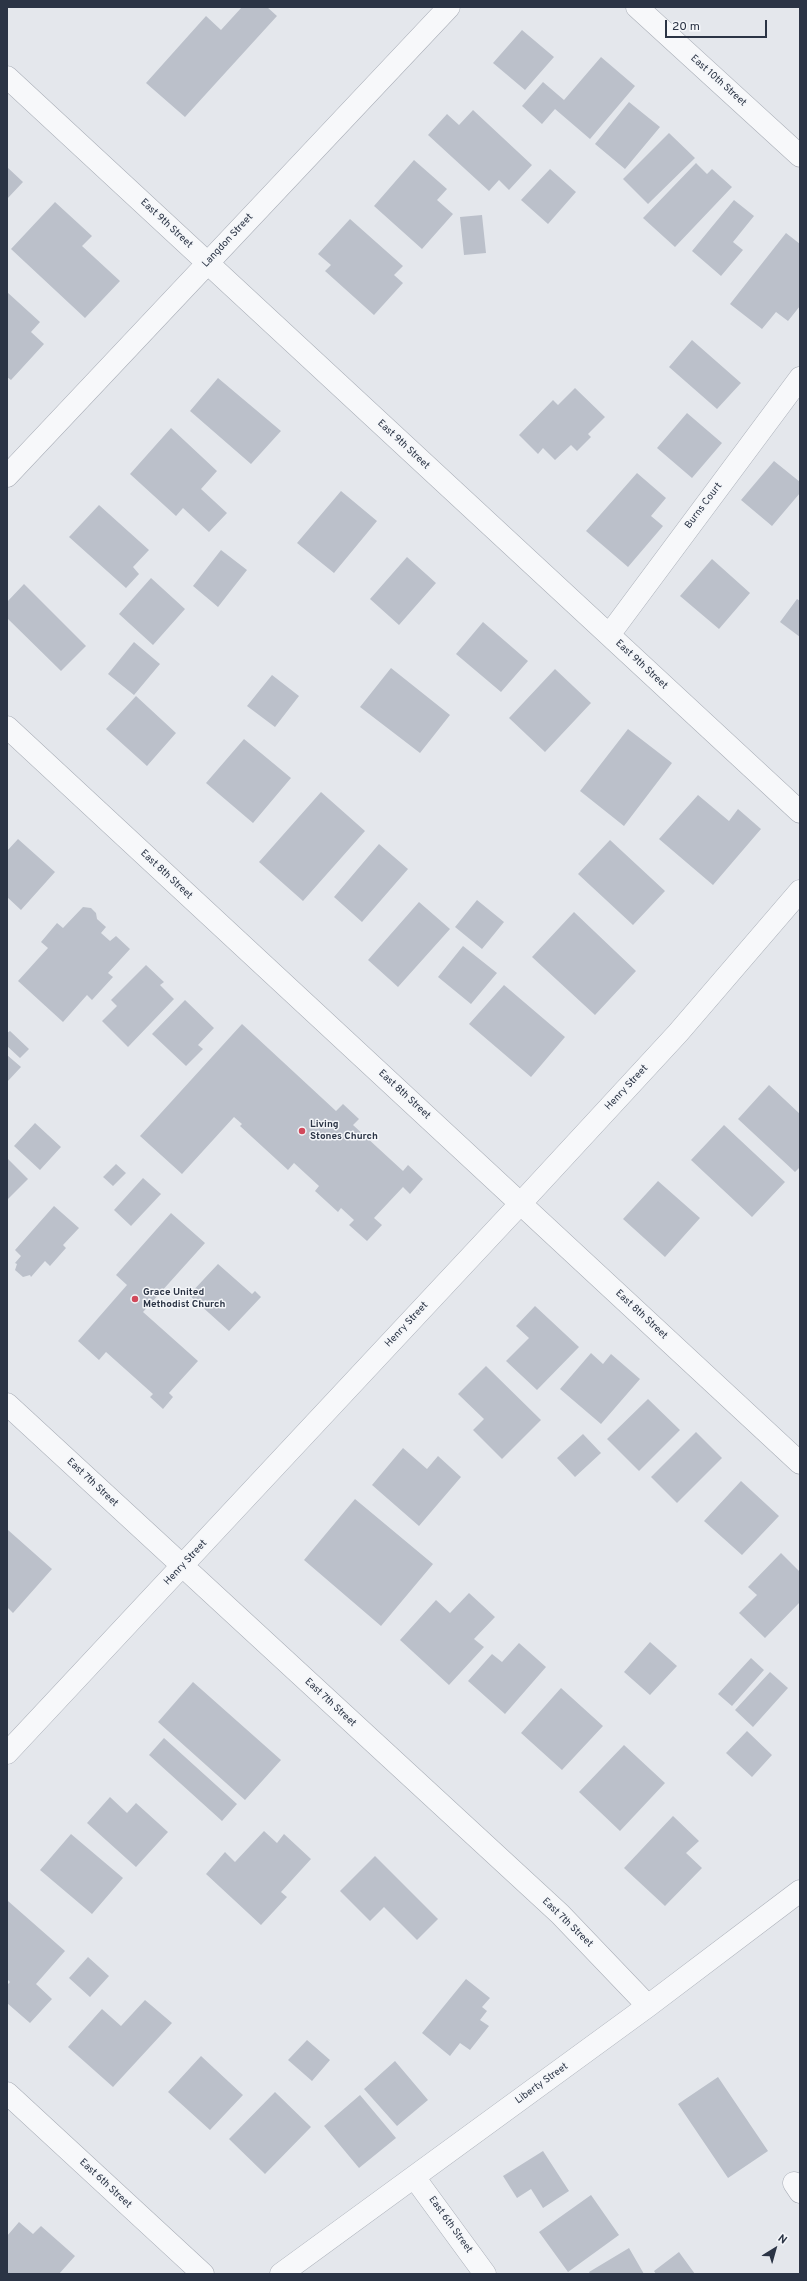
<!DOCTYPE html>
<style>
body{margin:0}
#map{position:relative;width:807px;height:2281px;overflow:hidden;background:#e4e7ec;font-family:Overpass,sans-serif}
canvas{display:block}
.frame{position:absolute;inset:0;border:8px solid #2b3445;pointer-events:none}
.north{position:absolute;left:755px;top:2229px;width:40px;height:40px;-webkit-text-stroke:3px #f4f6f9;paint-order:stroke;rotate:37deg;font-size:11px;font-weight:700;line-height:16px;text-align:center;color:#2b3445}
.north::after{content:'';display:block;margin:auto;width:14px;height:18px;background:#2b3445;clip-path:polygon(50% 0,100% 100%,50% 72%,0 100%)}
.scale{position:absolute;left:665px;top:20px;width:102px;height:18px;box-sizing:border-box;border:2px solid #2b3445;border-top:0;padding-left:5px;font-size:12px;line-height:14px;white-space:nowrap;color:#2b3445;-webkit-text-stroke:3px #f4f6f9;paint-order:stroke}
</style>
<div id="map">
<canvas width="807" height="2281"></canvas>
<div class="frame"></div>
<div class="north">N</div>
<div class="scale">20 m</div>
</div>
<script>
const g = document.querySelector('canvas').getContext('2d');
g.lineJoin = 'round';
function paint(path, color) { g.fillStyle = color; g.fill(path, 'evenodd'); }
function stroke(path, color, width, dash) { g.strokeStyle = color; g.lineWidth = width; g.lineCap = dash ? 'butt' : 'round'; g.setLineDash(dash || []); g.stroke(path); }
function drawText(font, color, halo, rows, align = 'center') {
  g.font = font + ' Overpass,sans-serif'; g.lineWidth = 3; g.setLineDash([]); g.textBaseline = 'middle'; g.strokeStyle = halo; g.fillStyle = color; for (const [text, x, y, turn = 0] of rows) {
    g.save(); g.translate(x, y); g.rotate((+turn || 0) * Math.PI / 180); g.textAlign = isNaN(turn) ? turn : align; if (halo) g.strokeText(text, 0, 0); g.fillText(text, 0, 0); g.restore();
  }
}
paint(new Path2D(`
 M 242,7 L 267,7 L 277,16 L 185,117 L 146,83 L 206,16 L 221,30 Z
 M 522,30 L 554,57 L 525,90 L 493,63 Z
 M 601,57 L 635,86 L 590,139 L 555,109 L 542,124 L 522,106 L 543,82 L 564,100 Z
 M 629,102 L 660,127 L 625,169 L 595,144 Z
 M 473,110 L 532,165 L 509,190 L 499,180 L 489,191 L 428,135 L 447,114 L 459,125 Z
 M 669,133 L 695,158 L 648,204 L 623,179 Z
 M 414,160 L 447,189 L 437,200 L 453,214 L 422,249 L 374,206 Z
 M 696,163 L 707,174 L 712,169 L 732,187 L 675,247 L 643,218 Z
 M 7,167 L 23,182 L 7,199 Z
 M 550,169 L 576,192 L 548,224 L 521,200 Z
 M 734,200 L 754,216 L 733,242 L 743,250 L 721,276 L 692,251 Z
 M 55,202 L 92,236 L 82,246 L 120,281 L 85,318 L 11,249 Z
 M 482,215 L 486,253 L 464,255 L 460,217 Z
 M 350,219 L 403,266 L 394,275 L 403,283 L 374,315 L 325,271 L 331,265 L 318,254 Z
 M 786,233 L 800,244 L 800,306 L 788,321 L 776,312 L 762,329 L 730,304 Z
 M 7,292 L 40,322 L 31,332 L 44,344 L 11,380 L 7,377 Z
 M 692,340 L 741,383 L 717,409 L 669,367 Z
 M 218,378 L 281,431 L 251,464 L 190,411 Z
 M 575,388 L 605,417 L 588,434 L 591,437 L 577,451 L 571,445 L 555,460 L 543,448 L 538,454 L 519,435 L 553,400 L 558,405 Z
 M 687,413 L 722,443 L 692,478 L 657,448 Z
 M 171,428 L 217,471 L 201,489 L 227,513 L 209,532 L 183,508 L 176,516 L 130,474 Z
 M 774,461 L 800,482 L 800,493 L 772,526 L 741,500 Z
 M 637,473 L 666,498 L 651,516 L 663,526 L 628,567 L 586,531 Z
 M 341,491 L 377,521 L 334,573 L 297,543 Z
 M 99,505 L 149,550 L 133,567 L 139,574 L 126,588 L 69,537 Z
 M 221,550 L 247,570 L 218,607 L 193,586 Z
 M 407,557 L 436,583 L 399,625 L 370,599 Z
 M 712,559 L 750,593 L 719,629 L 680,596 Z
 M 151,578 L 185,609 L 153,645 L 119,614 Z
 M 24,584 L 86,646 L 61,671 L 7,618 L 7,602 Z
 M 797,599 L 800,601 L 800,637 L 780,622 Z
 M 483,622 L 528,661 L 501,692 L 456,654 Z
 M 134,642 L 160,664 L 134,695 L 108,674 Z
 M 391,668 L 450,715 L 420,753 L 360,707 Z
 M 555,669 L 591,703 L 545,752 L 509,718 Z
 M 272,675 L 299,696 L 275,727 L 247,706 Z
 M 136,696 L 176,733 L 147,766 L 106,729 Z
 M 628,729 L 672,763 L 624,826 L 580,791 Z
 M 244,739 L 291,778 L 253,823 L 206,783 Z
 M 321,792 L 365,831 L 303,901 L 259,862 Z
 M 698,795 L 729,821 L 738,809 L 761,829 L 713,885 L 659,839 Z
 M 18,839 L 55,872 L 21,910 L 7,897 L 7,851 Z
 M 610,840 L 665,891 L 633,925 L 578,874 Z
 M 379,844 L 408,869 L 362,922 L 334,897 Z
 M 477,900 L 504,922 L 482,949 L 455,927 Z
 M 419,902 L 450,929 L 398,987 L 368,960 Z
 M 83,907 L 91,908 L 96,913 L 97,919 L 106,927 L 101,933 L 110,941 L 116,936 L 130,949 L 108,973 L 113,977 L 92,1000 L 87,995 L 63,1022 L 18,981 L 48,948 L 41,942 L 57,923 L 63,928 Z
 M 574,912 L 636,971 L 595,1015 L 532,957 Z
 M 463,946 L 497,973 L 471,1004 L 438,977 Z
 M 146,965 L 164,982 L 160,985 L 174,999 L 128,1047 L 102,1021 L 117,1006 L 111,1000 Z
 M 504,985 L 565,1037 L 531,1077 L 469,1024 Z
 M 185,1000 L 214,1028 L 198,1045 L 203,1049 L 186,1066 L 152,1034 Z
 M 242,1024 L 336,1111 L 343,1104 L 359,1119 L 353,1125 L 403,1171 L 408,1165 L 423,1179 L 410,1194 L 403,1187 L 374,1218 L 382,1225 L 367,1241 L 349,1225 L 354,1220 L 341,1208 L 338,1212 L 315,1191 L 319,1186 L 294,1163 L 288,1170 L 240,1126 L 242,1124 L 234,1117 L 182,1174 L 140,1136 Z
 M 10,1031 L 29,1049 L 20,1058 L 7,1046 L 7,1033 Z
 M 7,1055 L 21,1067 L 7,1082 Z
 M 769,1085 L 800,1114 L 800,1167 L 795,1172 L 738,1119 Z
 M 35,1123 L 61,1147 L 40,1170 L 14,1146 Z
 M 724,1125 L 785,1182 L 752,1217 L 691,1160 Z
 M 7,1158 L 28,1179 L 7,1200 Z
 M 116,1164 L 126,1173 L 113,1186 L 103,1177 Z
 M 143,1178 L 161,1194 L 131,1226 L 114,1210 Z
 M 658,1181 L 700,1218 L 665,1257 L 623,1219 Z
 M 54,1206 L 79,1228 L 63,1245 L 66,1248 L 50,1266 L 45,1261 L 31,1277 L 30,1275 L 23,1277 L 15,1270 L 17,1264 L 15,1263 L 21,1256 L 15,1250 Z
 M 171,1213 L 205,1243 L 143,1312 L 198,1361 L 169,1393 L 173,1397 L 163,1409 L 150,1397 L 153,1394 L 106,1352 L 99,1360 L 78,1341 L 127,1285 L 116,1275 Z
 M 218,1264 L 252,1294 L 255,1291 L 261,1297 L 229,1331 L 189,1295 Z
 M 535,1306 L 579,1347 L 537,1390 L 506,1361 L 529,1338 L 516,1326 Z
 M 591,1353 L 603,1364 L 611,1354 L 640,1379 L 601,1424 L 560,1389 Z
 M 486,1366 L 541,1420 L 502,1459 L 473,1430 L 484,1419 L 458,1394 Z
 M 648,1399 L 680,1430 L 639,1471 L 607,1439 Z
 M 696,1432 L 722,1458 L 677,1503 L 651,1477 Z
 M 583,1434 L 601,1453 L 575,1477 L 557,1458 Z
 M 403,1448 L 427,1469 L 438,1456 L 461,1477 L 419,1526 L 372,1485 Z
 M 741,1481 L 779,1516 L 742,1555 L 704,1521 Z
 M 355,1499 L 433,1564 L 381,1626 L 304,1560 Z
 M 8,1530 L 52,1569 L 13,1613 L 7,1607 Z
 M 781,1553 L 800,1572 L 800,1602 L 765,1638 L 739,1613 L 757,1595 L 748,1587 Z
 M 469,1593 L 495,1617 L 474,1639 L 484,1647 L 449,1685 L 400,1640 L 436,1600 L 450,1613 Z
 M 650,1642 L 677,1666 L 650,1695 L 624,1672 Z
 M 519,1643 L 546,1667 L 505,1714 L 468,1681 L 492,1654 L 502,1662 Z
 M 751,1658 L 764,1670 L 732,1706 L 718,1694 Z
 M 770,1672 L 788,1688 L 753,1727 L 735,1710 Z
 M 193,1682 L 281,1760 L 245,1800 L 158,1722 Z
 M 561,1688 L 603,1726 L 562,1770 L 521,1733 Z
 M 747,1731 L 772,1755 L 752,1777 L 726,1753 Z
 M 164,1738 L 237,1804 L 222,1821 L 149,1755 Z
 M 624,1745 L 665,1783 L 620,1831 L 579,1792 Z
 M 110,1797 L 127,1813 L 136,1803 L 168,1832 L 136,1867 L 87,1823 Z
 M 673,1816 L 699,1841 L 686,1853 L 702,1868 L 665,1906 L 624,1868 Z
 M 264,1831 L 277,1843 L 284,1834 L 311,1859 L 281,1892 L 287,1897 L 261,1925 L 206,1874 L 225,1852 L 235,1862 Z
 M 71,1834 L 123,1878 L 92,1914 L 40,1870 Z
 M 375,1856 L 438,1919 L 417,1940 L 384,1907 L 370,1921 L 340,1891 Z
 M 8,1901 L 65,1951 L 36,1984 L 52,1999 L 30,2023 L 7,2003 L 7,1985 L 10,1982 L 7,1979 Z
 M 88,1957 L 109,1976 L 90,1997 L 69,1978 Z
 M 466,1979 L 490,1998 L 482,2007 L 487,2011 L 480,2020 L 489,2026 L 470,2050 L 460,2043 L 450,2056 L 422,2033 Z
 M 145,2000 L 172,2023 L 113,2087 L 68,2047 L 102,2009 L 121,2026 Z
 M 307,2040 L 330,2060 L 312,2081 L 288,2060 Z
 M 201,2056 L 243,2095 L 210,2130 L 168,2092 Z
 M 395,2061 L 428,2100 L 397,2126 L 364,2089 Z
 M 718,2077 L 768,2151 L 728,2178 L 678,2104 Z
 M 275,2092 L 311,2127 L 265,2174 L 229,2139 Z
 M 360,2095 L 396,2138 L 359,2168 L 324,2126 Z
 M 543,2151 L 569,2191 L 543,2208 L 531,2189 L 517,2198 L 503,2176 Z
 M 591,2195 L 619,2235 L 568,2272 L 539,2232 Z
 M 19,2222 L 33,2234 L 41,2226 L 75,2256 L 59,2274 L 7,2274 L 7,2236 Z
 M 629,2248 L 644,2274 L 590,2274 L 589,2272 Z
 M 679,2252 L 695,2274 L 656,2274 L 654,2271 Z`), '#bbc0ca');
const minor = new Path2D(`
 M 637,7 L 800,156
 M 7,77 L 800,812
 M 7,476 L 449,7
 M 609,635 L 800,378
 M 7,727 L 800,1463
 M 7,1404 L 560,1914 L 648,2006
 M 7,1753 L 521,1203 L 678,1033 L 800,891
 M 7,2093 L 203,2274
 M 414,2177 L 485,2274
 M 794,2183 L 800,2192
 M 281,2274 L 648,2006 L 800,1891`);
stroke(minor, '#a9aeb7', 23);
stroke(minor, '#f7f8fa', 22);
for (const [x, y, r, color] of [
 [302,1131,4,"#d1495b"],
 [135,1299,4,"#d1495b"]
]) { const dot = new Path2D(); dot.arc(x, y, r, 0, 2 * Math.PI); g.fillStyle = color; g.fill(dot); stroke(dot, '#f4f6f9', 1.5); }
drawText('10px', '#2b3445', '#f4f6f9', [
 ["East 10th Street",718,81,42],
 ["East 9th Street",166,224,43],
 ["Langdon Street",228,241,-47],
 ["East 9th Street",403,445,43],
 ["Burns Court",704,506,-53],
 ["East 9th Street",641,665,43],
 ["East 8th Street",166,875,43],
 ["Henry Street",627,1088,-47],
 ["East 8th Street",404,1095,43],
 ["East 8th Street",641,1315,43],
 ["Henry Street",407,1325,-47],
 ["East 7th Street",92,1483,43],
 ["Henry Street",186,1563,-47],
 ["East 7th Street",330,1703,43],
 ["East 7th Street",567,1923,44],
 ["Liberty Street",542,2084,-36],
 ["East 6th Street",105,2184,43],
 ["East 6th Street",450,2225,54]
]);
drawText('bold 10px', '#2b3445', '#f4f6f9', [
 ["Living",310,1125],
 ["Stones Church",310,1137],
 ["Grace United",143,1293],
 ["Methodist Church",143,1305]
], 'left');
</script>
